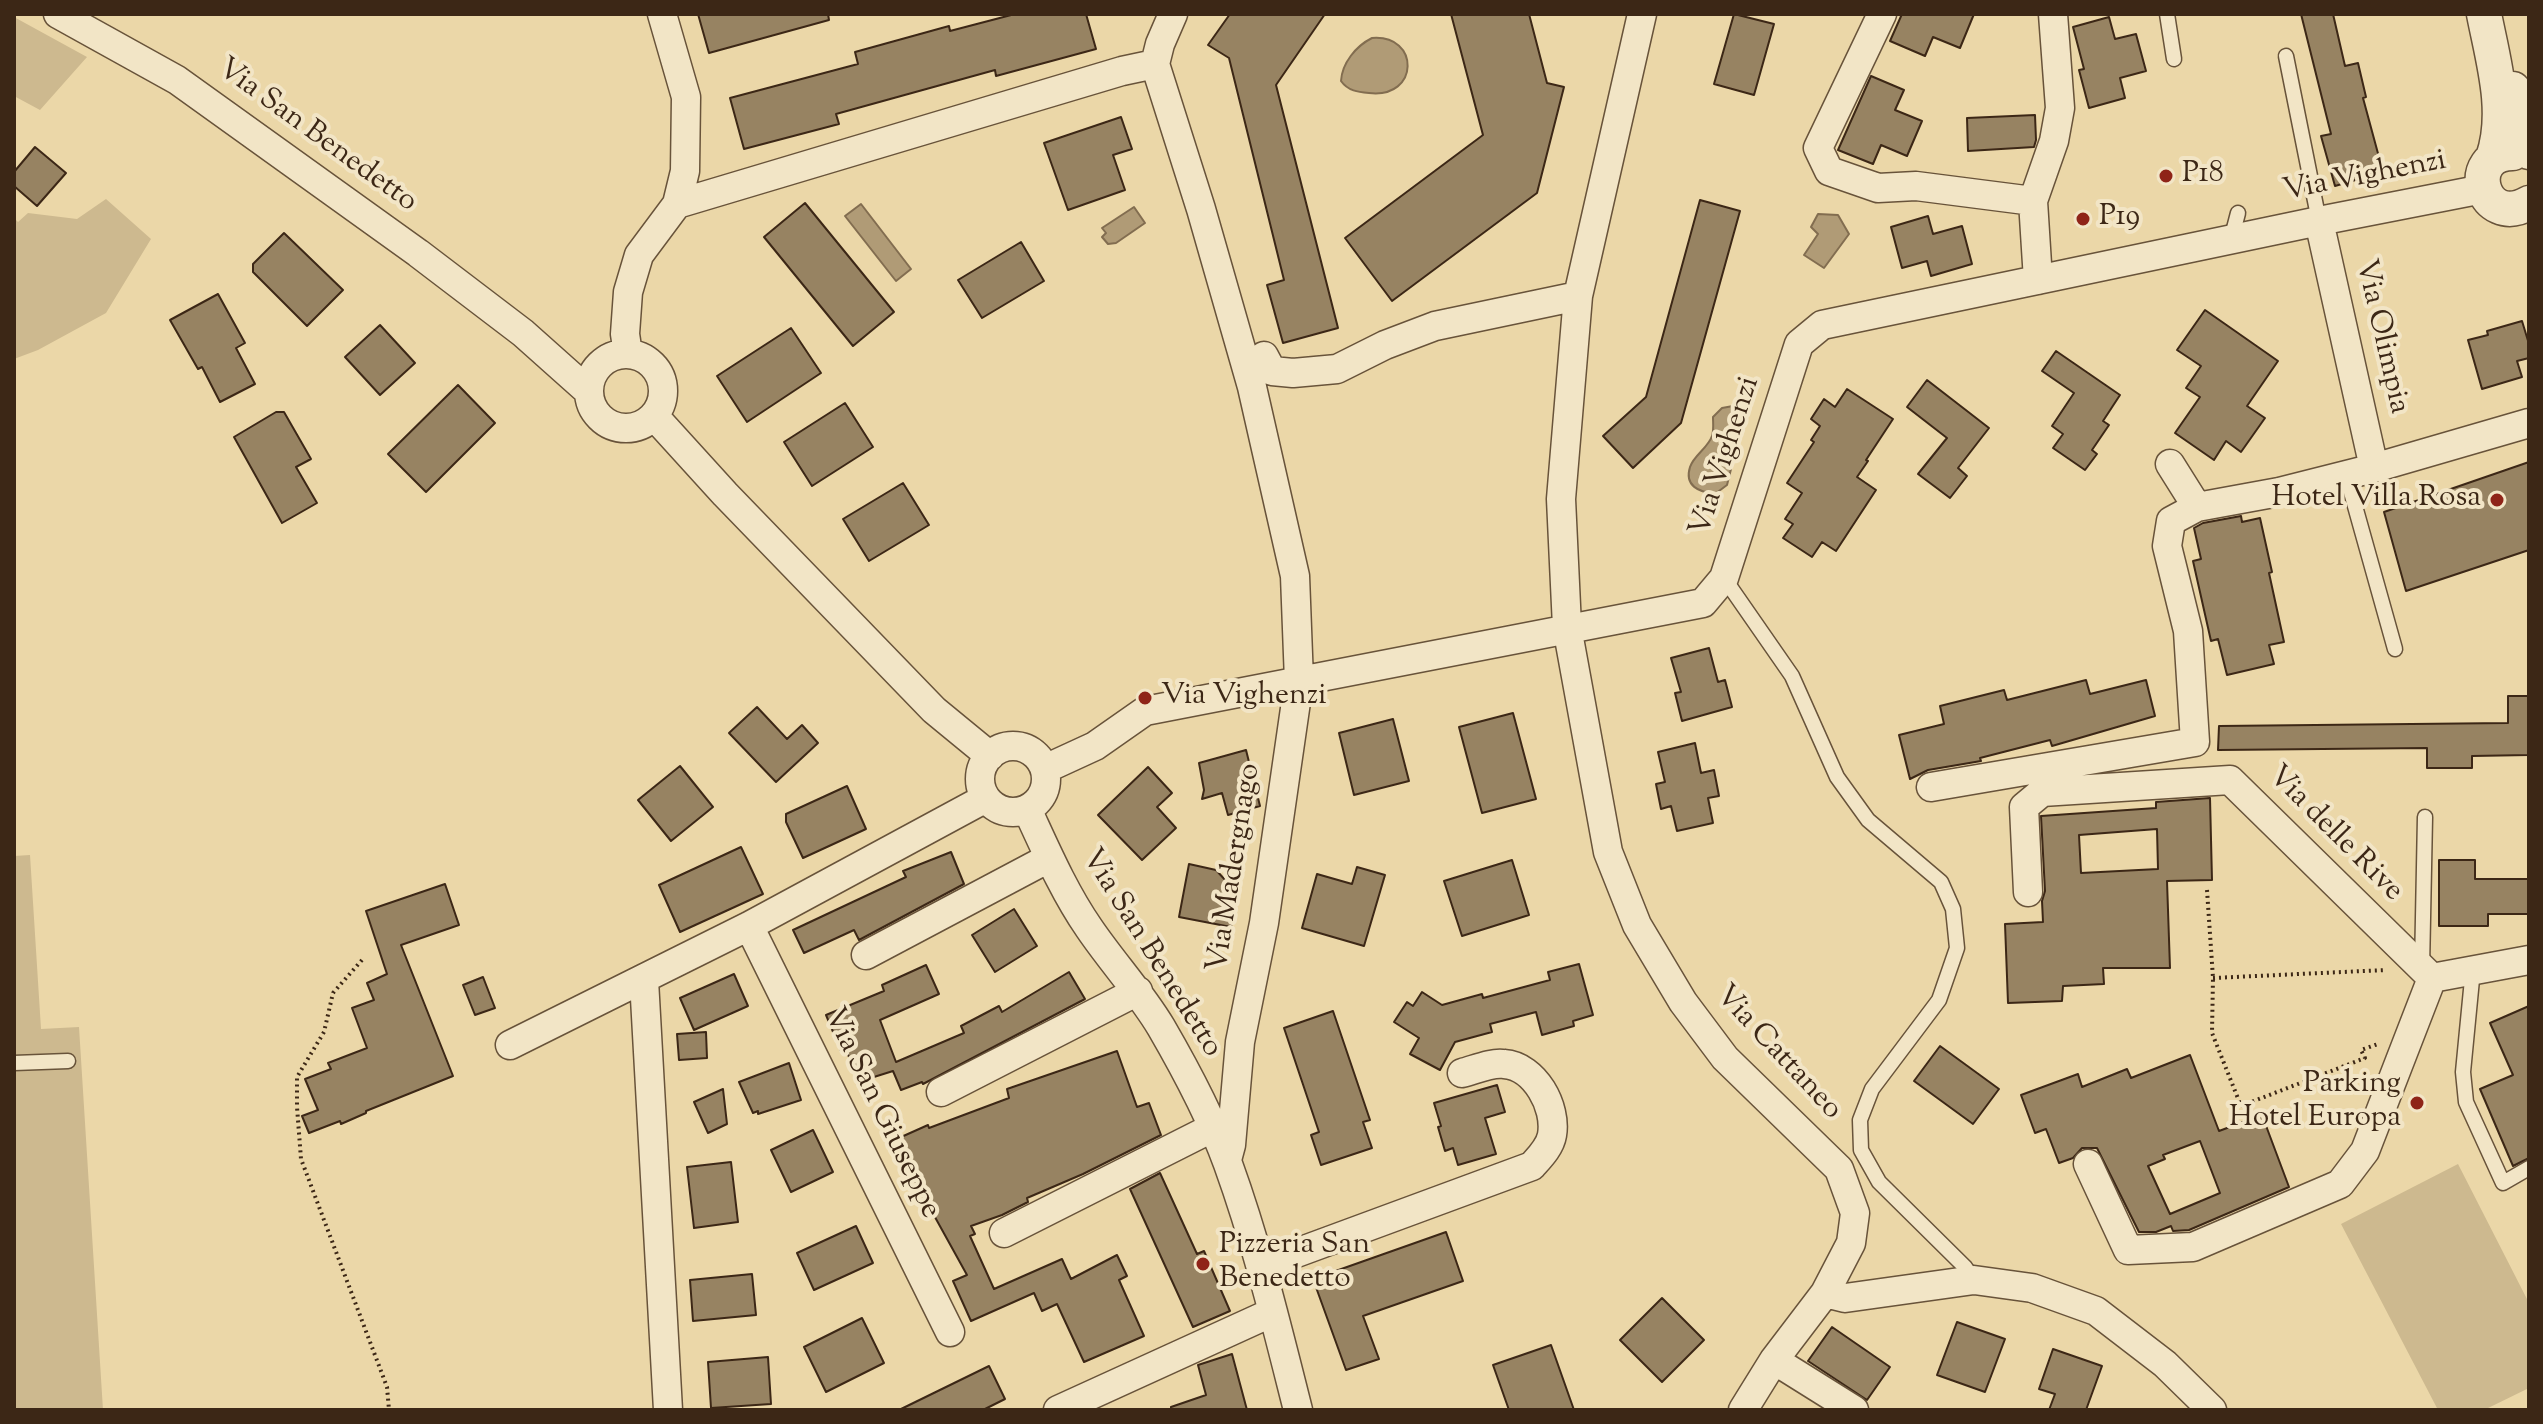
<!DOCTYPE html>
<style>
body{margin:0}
#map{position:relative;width:2543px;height:1424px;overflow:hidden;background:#ebd7a8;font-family:"Sorts Mill Goudy",serif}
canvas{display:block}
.frame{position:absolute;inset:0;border:16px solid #3c2716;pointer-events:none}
</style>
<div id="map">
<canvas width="2543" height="1424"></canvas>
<div class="frame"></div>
</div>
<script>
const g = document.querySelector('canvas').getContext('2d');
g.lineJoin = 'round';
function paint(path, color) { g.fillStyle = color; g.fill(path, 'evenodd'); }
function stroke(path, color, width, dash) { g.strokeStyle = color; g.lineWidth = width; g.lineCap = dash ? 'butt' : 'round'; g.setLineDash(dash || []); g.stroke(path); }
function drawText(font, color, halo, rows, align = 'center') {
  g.font = font + ' "Sorts Mill Goudy",serif'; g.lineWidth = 8; g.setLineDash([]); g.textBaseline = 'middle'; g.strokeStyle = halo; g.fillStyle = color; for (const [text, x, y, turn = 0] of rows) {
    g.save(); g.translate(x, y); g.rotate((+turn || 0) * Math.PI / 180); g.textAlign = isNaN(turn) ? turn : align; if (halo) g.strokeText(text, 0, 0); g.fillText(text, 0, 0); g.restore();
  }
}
paint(new Path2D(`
 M 14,17 L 87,57 L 40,110 L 14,96 Z
 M 106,199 L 151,239 L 106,313 L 38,350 L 14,359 L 14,218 L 18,222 L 28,213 L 77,219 Z
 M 30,855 L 41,1029 L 79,1027 L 103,1410 L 14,1410 L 14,856 Z
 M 2458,1164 L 2529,1303 L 2529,1388 L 2484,1410 L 2438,1410 L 2341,1224 Z`), '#cdb98f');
const water = new Path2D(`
 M 1372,38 C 1420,34 1420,99 1369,93 C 1358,92 1348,91 1341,81 C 1342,63 1356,46 1372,38 Z
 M 861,204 L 911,269 L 896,281 L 845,216 Z
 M 1134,207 L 1145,223 L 1116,243 L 1108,244 L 1102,237 L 1106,233 L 1102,228 Z
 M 1818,214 L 1838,215 L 1849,234 L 1824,268 L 1804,255 L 1818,234 L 1811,227 Z
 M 1733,406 L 1740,414 L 1744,425 L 1730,437 L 1724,448 L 1731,469 L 1727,485 L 1715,494 C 1699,492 1684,486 1690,467 C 1694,455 1708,448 1712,436 C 1714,430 1713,423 1713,417 L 1722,408 Z`);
paint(water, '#b09b76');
stroke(water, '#826d50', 2);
const building = new Path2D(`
 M 698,14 L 828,14 L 829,20 L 709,53 Z
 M 1015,14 L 1086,14 L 1096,49 L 996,76 L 995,70 L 836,114 L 839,124 L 744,149 L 730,98 L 858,64 L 855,52 L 949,26 L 950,31 Z
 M 1230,14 L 1325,14 L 1276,85 L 1338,328 L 1283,343 L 1267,285 L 1284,280 L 1229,58 L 1208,45 Z
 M 1451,14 L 1529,14 L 1547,83 L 1564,87 L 1537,193 L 1392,301 L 1345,238 L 1483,135 Z
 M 1734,14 L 1774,24 L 1754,95 L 1714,84 Z
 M 1902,14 L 1974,14 L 1960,48 L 1933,37 L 1925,56 L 1890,41 Z
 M 2301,14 L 2333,14 L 2345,66 L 2358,63 L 2366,97 L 2363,98 L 2383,172 L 2335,186 L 2321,136 L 2331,134 Z
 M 2109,17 L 2115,39 L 2136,34 L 2146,71 L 2120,78 L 2125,98 L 2089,108 L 2079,70 L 2084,69 L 2073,27 Z
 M 1871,76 L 1904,90 L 1895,110 L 1922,121 L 1907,156 L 1881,145 L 1873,164 L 1838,150 Z
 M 2035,115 L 2036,140 L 2034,147 L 1968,151 L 1967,118 Z
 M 1121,117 L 1132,149 L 1113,155 L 1125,190 L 1068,210 L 1044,143 Z
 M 35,147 L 66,173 L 37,206 L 14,186 L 14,172 Z
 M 1700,200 L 1740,211 L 1681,423 L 1633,468 L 1603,436 L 1646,397 Z
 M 805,203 L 894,312 L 853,346 L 764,237 Z
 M 1928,216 L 1933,234 L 1962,226 L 1972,264 L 1931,276 L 1927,261 L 1902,268 L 1891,227 Z
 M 284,233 L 343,290 L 307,326 L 253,272 L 253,264 Z
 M 1021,242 L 1044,281 L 982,318 L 958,280 Z
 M 218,294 L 245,343 L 236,348 L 255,384 L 220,402 L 202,367 L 198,369 L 170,320 Z
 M 2205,310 L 2278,361 L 2247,406 L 2265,418 L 2241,452 L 2226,441 L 2214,460 L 2175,433 L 2200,397 L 2186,388 L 2201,366 L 2177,350 Z
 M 2522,321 L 2529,344 L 2529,358 L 2517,361 L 2522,377 L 2482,389 L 2468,340 L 2488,335 L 2487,331 Z
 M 380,325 L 415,363 L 380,395 L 345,357 Z
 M 791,328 L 821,373 L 747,422 L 717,376 Z
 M 2056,351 L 2120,395 L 2103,421 L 2109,425 L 2092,450 L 2097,454 L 2085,470 L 2053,448 L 2063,434 L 2052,426 L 2074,393 L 2042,371 Z
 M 1927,380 L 1989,428 L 1958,468 L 1967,476 L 1950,498 L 1918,474 L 1947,438 L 1907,407 Z
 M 458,385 L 495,423 L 426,492 L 388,454 Z
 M 1847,389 L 1893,419 L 1866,460 L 1868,461 L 1857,477 L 1876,490 L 1836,551 L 1822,542 L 1812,557 L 1783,538 L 1793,524 L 1785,519 L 1802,493 L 1787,483 L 1814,442 L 1811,440 L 1820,426 L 1811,419 L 1824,399 L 1835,407 Z
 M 845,403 L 873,447 L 812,486 L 784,442 Z
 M 276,412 L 284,412 L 311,459 L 296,467 L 317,503 L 282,523 L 234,437 Z
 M 2529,462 L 2529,550 L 2406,591 L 2384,512 Z
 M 903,483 L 929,525 L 869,561 L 843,519 Z
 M 2241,516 L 2242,522 L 2260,518 L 2272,572 L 2269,573 L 2284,642 L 2269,645 L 2274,664 L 2227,675 L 2218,639 L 2211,641 L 2193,561 L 2201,559 L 2194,528 L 2203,523 Z
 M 1709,648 L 1718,682 L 1725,680 L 1732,707 L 1682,721 L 1675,693 L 1681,692 L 1671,658 Z
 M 2086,680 L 2090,694 L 2146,680 L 2155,716 L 2052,746 L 2050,740 L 1980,758 L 1981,761 L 1928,770 L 1910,779 L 1899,735 L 1944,724 L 1940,706 L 2004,690 L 2007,700 Z
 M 2508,696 L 2529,696 L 2529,755 L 2472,756 L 2472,768 L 2427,768 L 2427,748 L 2218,750 L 2219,726 L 2508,723 Z
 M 757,707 L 787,739 L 802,725 L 818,743 L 776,782 L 729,733 Z
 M 1513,713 L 1536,799 L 1482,813 L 1459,727 Z
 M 1393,719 L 1409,781 L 1354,795 L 1339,733 Z
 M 1695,743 L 1701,773 L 1714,770 L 1719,796 L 1708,798 L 1713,823 L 1677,831 L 1671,806 L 1661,809 L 1656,784 L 1665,782 L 1658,752 Z
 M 1246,750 L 1260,806 L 1228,815 L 1222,793 L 1202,799 L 1204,790 L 1199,763 Z
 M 680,766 L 713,807 L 671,841 L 638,800 Z
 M 1148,767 L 1172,793 L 1157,807 L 1176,828 L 1142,860 L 1098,815 Z
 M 847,786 L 866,829 L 803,858 L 786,822 L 786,814 Z
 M 2210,798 L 2212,880 L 2167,881 L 2170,968 L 2103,968 L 2104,984 L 2063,986 L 2062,1001 L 2008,1003 L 2005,924 L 2043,922 L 2042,901 L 2045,891 L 2041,816 L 2156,808 L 2156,802 ZM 2157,829 L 2158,869 L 2081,873 L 2079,835 Z
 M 741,847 L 763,894 L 680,932 L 659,885 Z
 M 951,852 L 964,884 L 859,940 L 854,930 L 804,953 L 793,930 L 906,877 L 903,871 Z
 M 1512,860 L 1529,915 L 1462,936 L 1444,881 Z
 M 2439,860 L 2475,860 L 2475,879 L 2529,879 L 2529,914 L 2488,914 L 2488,926 L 2439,926 Z
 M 1189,864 L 1216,870 L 1238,894 L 1231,927 L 1179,917 Z
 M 1357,867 L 1385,875 L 1364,946 L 1302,928 L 1317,874 L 1352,884 Z
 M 445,884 L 459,925 L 401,945 L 453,1076 L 366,1111 L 366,1113 L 341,1124 L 340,1121 L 309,1133 L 302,1116 L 318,1110 L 305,1079 L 331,1069 L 328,1063 L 367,1048 L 352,1008 L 374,1000 L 367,983 L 387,974 L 366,911 Z
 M 1014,909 L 1037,946 L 995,972 L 972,935 Z
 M 1579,964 L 1593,1015 L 1573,1021 L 1574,1026 L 1542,1035 L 1536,1012 L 1490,1024 L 1492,1032 L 1455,1042 L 1440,1070 L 1410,1054 L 1419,1038 L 1394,1022 L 1407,1002 L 1413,1006 L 1422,992 L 1442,1005 L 1482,994 L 1483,998 L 1550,980 L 1548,972 Z
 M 926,965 L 939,994 L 880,1020 L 896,1062 L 964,1033 L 961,1026 L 999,1006 L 1002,1012 L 1069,972 L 1085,999 L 923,1084 L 922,1082 L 901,1090 L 893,1071 L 858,1082 L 846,1049 L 841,1051 L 826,1015 L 884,991 L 882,985 Z
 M 734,974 L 748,1006 L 694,1030 L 680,998 Z
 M 483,977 L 495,1008 L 475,1015 L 463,985 Z
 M 2529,1006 L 2529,1158 L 2513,1166 L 2480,1089 L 2513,1075 L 2490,1023 Z
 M 1333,1011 L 1370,1120 L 1363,1122 L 1372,1148 L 1321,1165 L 1311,1135 L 1319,1132 L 1284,1028 Z
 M 706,1032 L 707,1058 L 679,1060 L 677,1034 Z
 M 1940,1046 L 1999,1089 L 1973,1124 L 1914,1081 Z
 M 1117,1051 L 1137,1107 L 1149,1103 L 1161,1135 L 1083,1174 L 1027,1198 L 1028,1202 L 1002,1215 L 971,1226 L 975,1234 L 970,1236 L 994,1289 L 1062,1259 L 1071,1279 L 1117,1255 L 1127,1276 L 1119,1280 L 1144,1336 L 1084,1362 L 1057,1304 L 1042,1311 L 1034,1293 L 971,1321 L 953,1281 L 967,1275 L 915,1181 L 909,1184 L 890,1142 L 928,1125 L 929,1128 L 1009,1098 L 1007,1089 Z
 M 2190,1055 L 2219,1131 L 2262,1115 L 2289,1187 L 2189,1230 L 2173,1231 L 2171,1226 L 2156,1232 L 2139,1232 L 2097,1148 L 2082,1148 L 2073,1158 L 2059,1163 L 2046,1129 L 2035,1133 L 2021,1095 L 2078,1074 L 2082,1087 L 2127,1069 L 2131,1078 ZM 2200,1141 L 2220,1193 L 2170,1214 L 2148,1166 L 2165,1159 L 2163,1155 Z
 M 789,1063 L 801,1100 L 758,1114 L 758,1111 L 753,1113 L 739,1082 Z
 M 1497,1085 L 1505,1112 L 1485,1118 L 1496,1154 L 1458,1165 L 1453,1148 L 1445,1151 L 1438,1127 L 1441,1126 L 1434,1103 Z
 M 723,1089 L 727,1124 L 708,1133 L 694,1102 Z
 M 813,1130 L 833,1172 L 791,1192 L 771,1150 Z
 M 731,1162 L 738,1222 L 694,1228 L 687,1167 Z
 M 1160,1173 L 1197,1254 L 1204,1251 L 1230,1311 L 1193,1327 L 1130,1189 Z
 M 856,1226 L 873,1263 L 814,1290 L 797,1253 Z
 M 1446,1232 L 1463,1281 L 1363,1316 L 1379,1359 L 1346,1370 L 1313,1279 Z
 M 752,1274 L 756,1315 L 693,1321 L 690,1280 Z
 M 1662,1298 L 1704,1340 L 1662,1382 L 1620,1340 Z
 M 862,1318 L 884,1363 L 826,1392 L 804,1347 Z
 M 1957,1322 L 2005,1339 L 1985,1392 L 1937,1375 Z
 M 1832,1327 L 1890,1367 L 1867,1400 L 1808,1361 Z
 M 1551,1345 L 1574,1410 L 1509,1410 L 1493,1365 Z
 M 2053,1349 L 2102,1366 L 2086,1410 L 2049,1410 L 2055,1394 L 2039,1389 Z
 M 1232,1354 L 1247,1410 L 1171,1410 L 1171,1407 L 1206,1395 L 1198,1365 Z
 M 768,1357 L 771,1404 L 711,1408 L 708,1362 Z
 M 989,1366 L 1005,1399 L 983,1410 L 899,1410 Z`);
paint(building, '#978362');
stroke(building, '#3c2716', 2);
const service = new Path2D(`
 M 2167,14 L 2174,59
 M 2286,56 L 2319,221
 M 2231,240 L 2238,213
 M 2346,474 L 2395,649
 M 1724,578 L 1792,676 L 1837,777 L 1868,820 L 1941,882 L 1953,909 L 1957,948 L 1939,1000 L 1872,1089 L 1860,1120 L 1861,1150 L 1879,1182 L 1965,1267 L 1974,1280
 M 2422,968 L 2425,817
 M 2473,969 L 2463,1072 L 2466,1102 L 2503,1183 L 2529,1168
 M 14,1063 L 68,1061`);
const minor = new Path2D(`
 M 58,14 L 177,80 L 418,253 L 523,333 L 588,391
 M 1173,14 L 1160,44 L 1155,64 L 1201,209 L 1252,387 L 1295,576 L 1299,681 L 1264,923 L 1240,1042 L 1231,1145 L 1227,1160
 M 1642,14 L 1578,296 L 1561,499 L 1567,627 L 1608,852 L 1637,925 L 1683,1002 L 1725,1058 L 1839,1169 L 1855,1213 L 1851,1243 L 1825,1293 L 1774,1360 L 1743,1410
 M 1882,14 L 1818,148 L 1829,171 L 1878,188 L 1916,186 L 2033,201
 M 677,204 L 1122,71 L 1155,64
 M 2319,221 L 2374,468
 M 2038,280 L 2033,201 L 2054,141 L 2060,108 L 2053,14
 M589 391a37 37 0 1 1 74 0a37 37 0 1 1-74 0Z
 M 628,354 L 625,334 L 628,292 L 639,255 L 677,204 L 685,171 L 686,97 L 662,14
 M 1264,356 L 1272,371 L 1293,373 L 1337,369 L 1385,345 L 1435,326 L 1578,296
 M 655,417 L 725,494 L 934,710 L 990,756
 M 2170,464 L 2197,507
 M980 779a33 33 0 1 1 66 0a33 33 0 1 1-66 0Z
 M 1045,769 L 1095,746 L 1145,711 L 1703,603 L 1724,578 L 1799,344 L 1822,325 L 2319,221 L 2483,189
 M 1931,787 L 2195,742 L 2188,631 L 2167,546 L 2171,521 L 2197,507 L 2279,492 L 2374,468 L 2529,423
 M 1027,809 C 1046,850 1064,892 1089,928 C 1112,962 1140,992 1161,1027 C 1186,1070 1211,1117 1228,1164 C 1257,1244 1277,1327 1298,1410
 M 2028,892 L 2024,807 L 2042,792 L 2230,780 L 2432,978
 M 749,926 L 950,1332
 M 866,955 L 1049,858
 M 644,980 L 668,1410
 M 510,1045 L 749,926 L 986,798
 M 941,1092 L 1138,991
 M 2088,1164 L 2128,1250 L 2193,1247 L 2340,1184 L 2365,1151 L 2432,978 L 2529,960
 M 1004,1233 L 1212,1128
 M 1261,1266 L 1532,1166 C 1540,1157 1550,1147 1552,1135 C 1557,1107 1535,1066 1504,1064 C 1492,1062 1474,1070 1462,1073
 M 1825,1293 L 1845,1298 L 1974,1280 L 2032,1288 L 2096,1311 L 2165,1364 L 2212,1410
 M 1774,1360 L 1854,1410
 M 1058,1410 L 1273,1312`);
const tertiary = new Path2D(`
 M 2484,14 C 2493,60 2509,112 2493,158
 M 2513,89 L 2529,152
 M 2513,153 C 2462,153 2481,230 2529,203`);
stroke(service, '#68533a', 17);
stroke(minor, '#68533a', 31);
stroke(tertiary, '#68533a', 37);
stroke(new Path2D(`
 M 2207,890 L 2213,978 L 2212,1033 L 2241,1106 L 2365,1058 L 2361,1050 L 2378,1044
 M 362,960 L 333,993 L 324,1032 L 297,1077 L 297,1107 L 301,1159 L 387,1387 L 389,1410
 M 2213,978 L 2386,970`), '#3c2716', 4, [2, 4]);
stroke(service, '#f2e5c6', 14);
stroke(minor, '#f2e5c6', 28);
stroke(tertiary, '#f2e5c6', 34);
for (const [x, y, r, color] of [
 [2166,176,8,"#8f2418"],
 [2083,219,8,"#8f2418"],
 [2497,500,8,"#8f2418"],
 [1145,698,8,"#8f2418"],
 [2417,1103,8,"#8f2418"],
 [1203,1264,8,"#8f2418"]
]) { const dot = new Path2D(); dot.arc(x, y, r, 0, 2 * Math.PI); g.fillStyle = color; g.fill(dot); stroke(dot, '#f2e5c6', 3); }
drawText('30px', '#3c2716', '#f2e5c6', [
 ["Via San Benedetto",316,137,36],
 ["Via Vighenzi",2365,178,-11],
 ["Via Olimpia",2380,337,77],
 ["Via Vighenzi",1727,457,-72],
 ["Via delle Rive",2334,835,45],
 ["Via Madergnago",1236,868,-81],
 ["Via San Benedetto",1150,954,58],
 ["Via Cattaneo",1777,1054,47],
 ["Via San Giuseppe",880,1114,64]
]);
drawText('30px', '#3c2716', '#f2e5c6', [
 ["P18",2182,176],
 ["P19",2099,219],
 ["Hotel Villa Rosa",2481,500,"right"],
 ["Via Vighenzi",1161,698],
 ["Parking",2401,1086,"right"],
 ["Hotel Europa",2401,1120,"right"],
 ["Pizzeria San",1219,1247],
 ["Benedetto",1219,1281]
], 'left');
</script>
